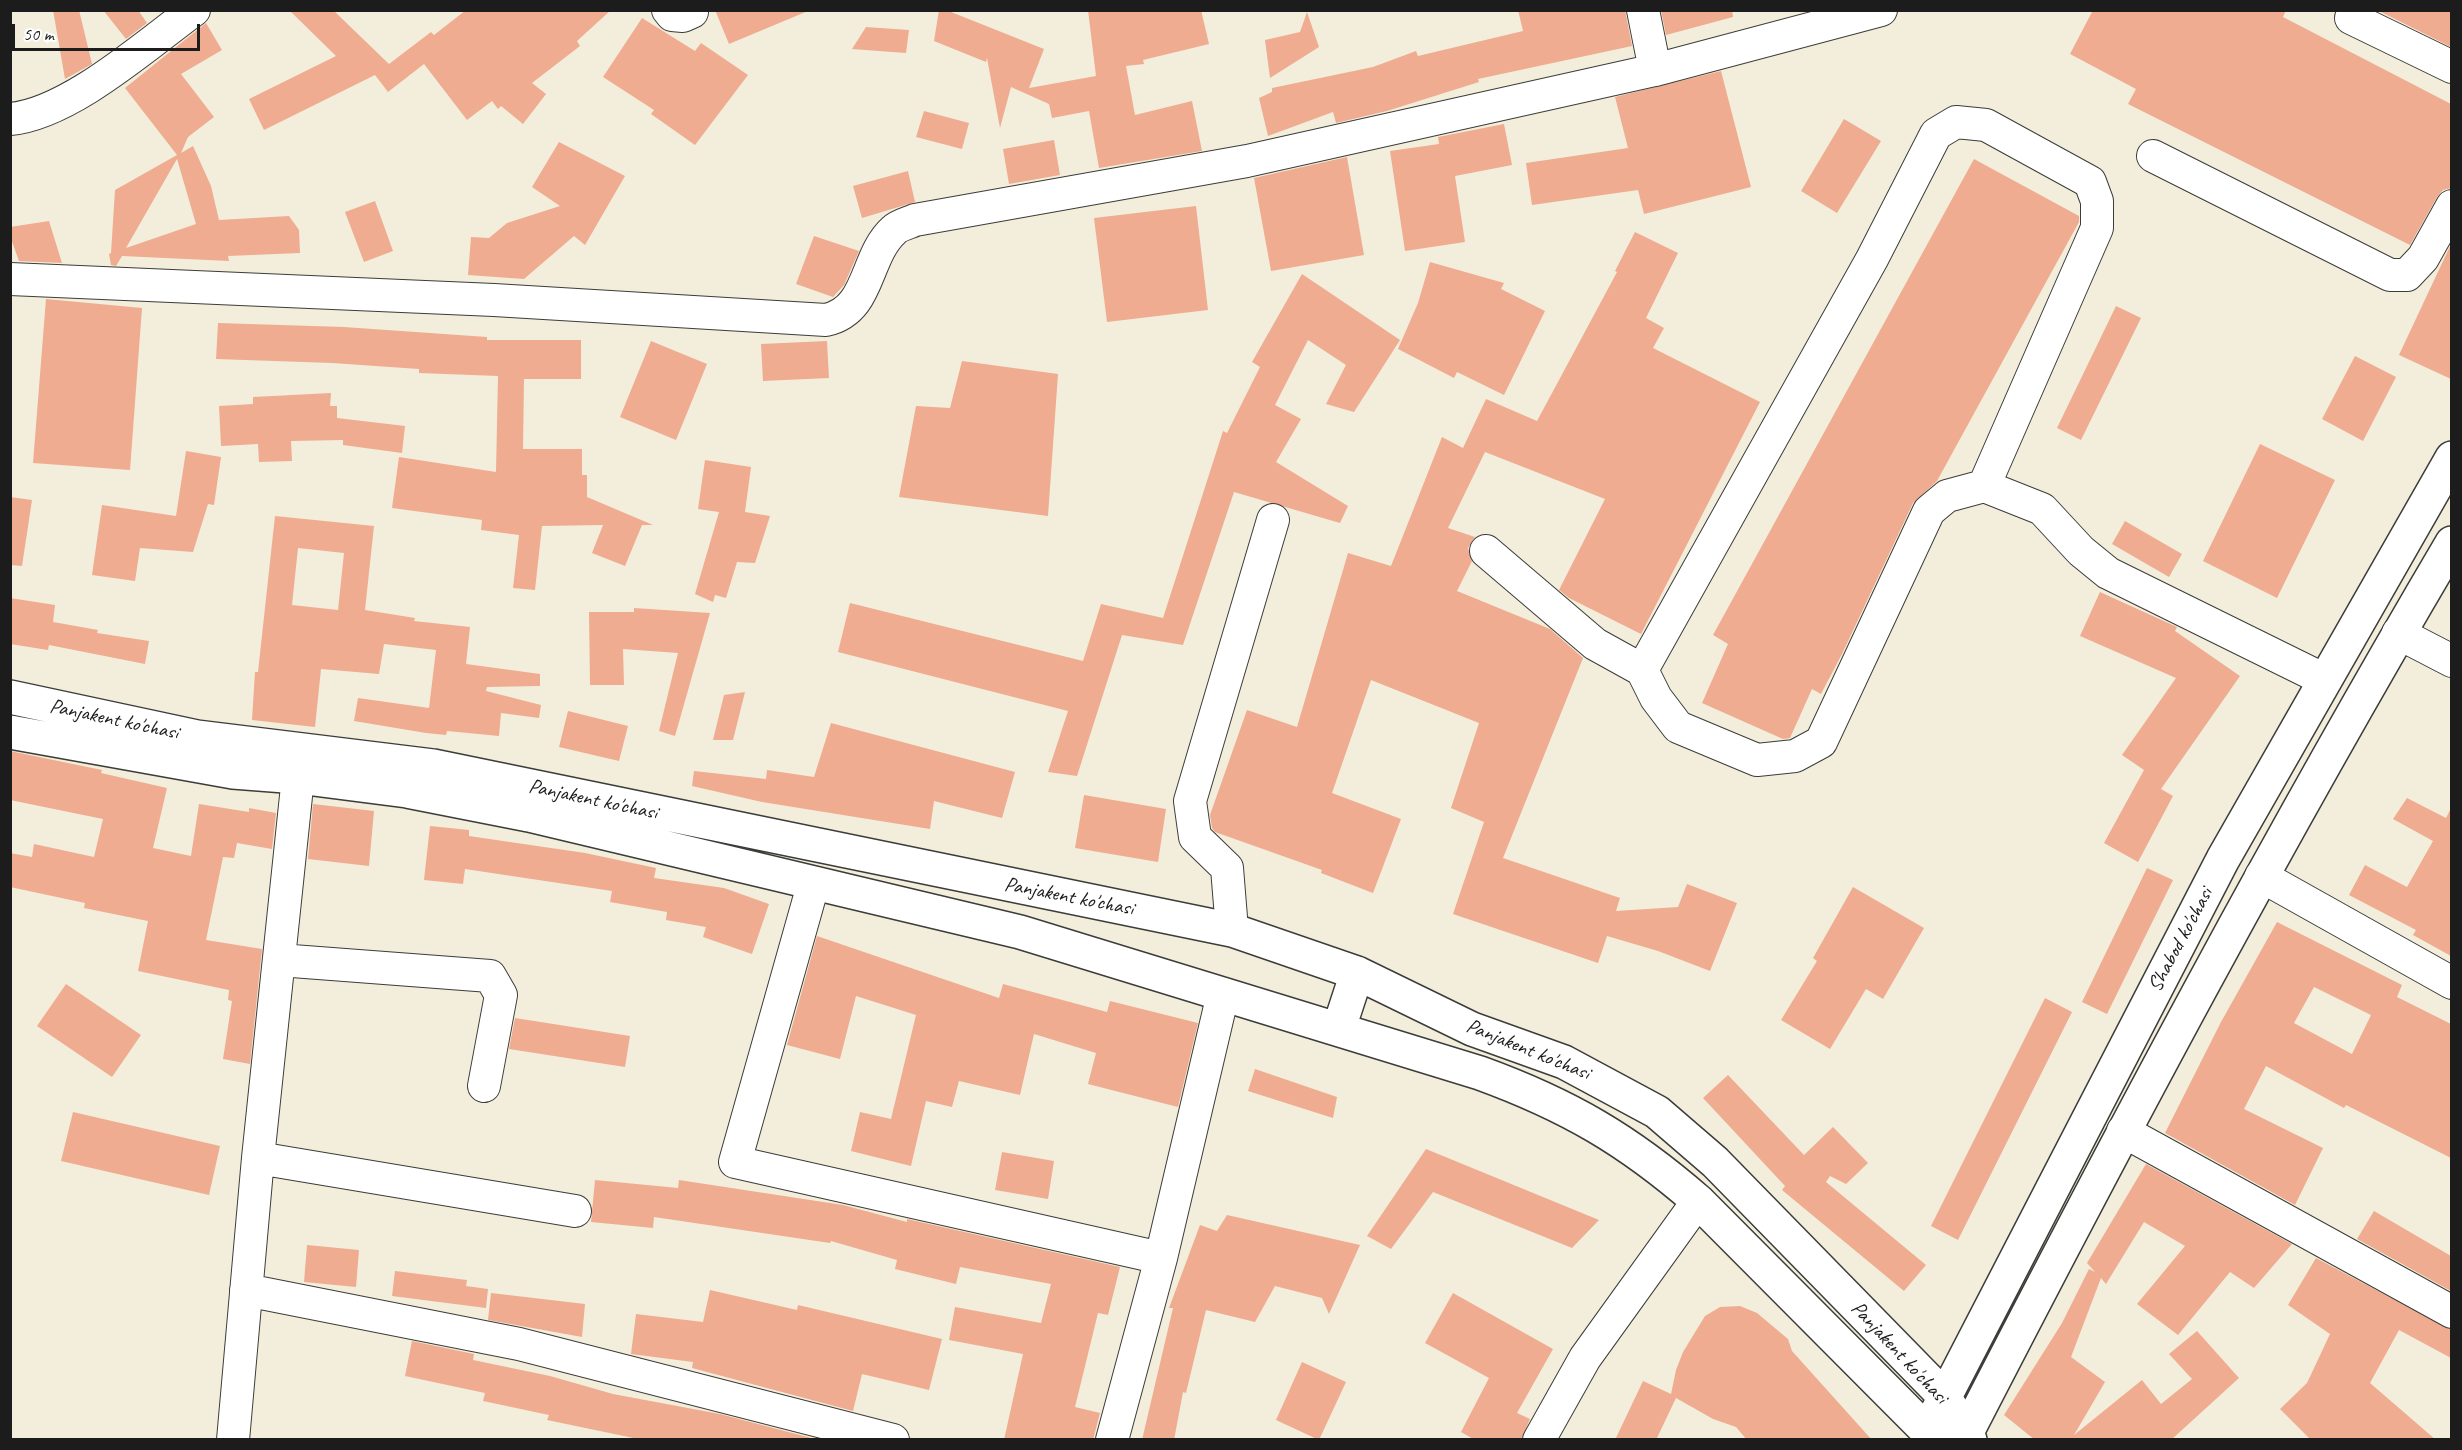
<!DOCTYPE html>
<style>
body{margin:0}
#map{position:relative;width:2462px;height:1450px;overflow:hidden;background:#f2eedb;font-family:Caveat,sans-serif}
canvas{display:block}
.frame{position:absolute;inset:0;border:12px solid #1c1c1c;pointer-events:none}
.scale{position:absolute;left:12px;top:24px;width:188px;height:27px;box-sizing:border-box;border:3px solid #1c1c1c;border-top:0;padding-left:8px;font-size:18px;line-height:21px;white-space:nowrap;color:#1c1c1c;-webkit-text-stroke:4px #fff;paint-order:stroke}
</style>
<div id="map">
<canvas width="2462" height="1450"></canvas>
<div class="frame"></div>
<div class="scale">50 m</div>
</div>
<script>
const g = document.querySelector('canvas').getContext('2d');
g.lineJoin = 'round';
function paint(path, color) { g.fillStyle = color; g.fill(path, 'evenodd'); }
function stroke(path, color, width, dash) { g.strokeStyle = color; g.lineWidth = width; g.lineCap = dash ? 'butt' : 'round'; g.setLineDash(dash || []); g.stroke(path); }
function drawText(font, color, halo, rows, align = 'center') {
  g.font = font + ' Caveat,sans-serif'; g.lineWidth = 4.5; g.setLineDash([]); g.textBaseline = 'middle'; g.strokeStyle = halo; g.fillStyle = color; for (const [text, x, y, turn = 0] of rows) {
    g.save(); g.translate(x, y); g.rotate((+turn || 0) * Math.PI / 180); g.textAlign = isNaN(turn) ? turn : align; if (halo) g.strokeText(text, 0, 0); g.fillText(text, 0, 0); g.restore();
  }
}
paint(new Path2D(`
 M 53,10 L 79,10 L 92,64 L 65,79 Z
 M 103,10 L 138,10 L 147,23 L 126,39 Z
 M 289,10 L 333,10 L 389,64 L 431,32 L 434,35 L 466,10 L 611,10 L 577,41 L 580,46 L 532,83 L 546,94 L 523,124 L 501,106 L 498,109 L 492,101 L 467,120 L 424,64 L 388,92 L 375,75 L 264,130 L 249,99 L 336,56 Z
 M 715,10 L 808,10 L 808,11 L 729,44 Z
 M 939,10 L 946,10 L 1044,49 L 1029,88 L 1096,76 L 1088,10 L 1201,10 L 1209,44 L 1143,60 L 1144,64 L 1126,66 L 1135,115 L 1192,101 L 1202,151 L 1099,168 L 1089,111 L 1052,118 L 1049,104 L 1011,87 L 1000,128 L 987,58 L 986,62 L 934,41 Z
 M 1518,10 L 1625,10 L 1632,46 L 1478,79 L 1479,82 L 1387,111 L 1336,123 L 1333,112 L 1268,136 L 1259,98 L 1272,92 L 1272,88 L 1373,67 L 1416,51 L 1418,56 L 1523,31 Z
 M 1661,10 L 1732,10 L 1733,17 L 1666,35 Z
 M 2093,10 L 2286,10 L 2283,17 L 2451,104 L 2451,188 L 2443,190 L 2437,197 L 2410,245 L 2128,104 L 2136,89 L 2070,54 Z
 M 2377,10 L 2451,10 L 2451,47 Z
 M 1307,12 L 1319,47 L 1270,78 L 1265,40 L 1300,32 Z
 M 642,18 L 695,51 L 701,43 L 748,75 L 695,145 L 651,114 L 654,110 L 603,77 Z
 M 206,23 L 222,50 L 181,74 L 214,117 L 188,137 L 181,153 L 193,146 L 211,186 L 219,220 L 289,216 L 299,230 L 300,253 L 228,256 L 229,261 L 122,256 L 116,266 L 111,265 L 109,254 L 111,253 L 115,190 L 177,155 L 125,88 ZM 177,159 L 196,224 L 126,248 Z
 M 866,27 L 909,30 L 906,53 L 852,49 Z
 M 1721,71 L 1751,187 L 1644,214 L 1638,190 L 1532,205 L 1526,163 L 1628,148 L 1615,97 Z
 M 924,111 L 969,123 L 962,149 L 916,137 Z
 M 1844,119 L 1881,141 L 1837,213 L 1801,191 Z
 M 1504,124 L 1512,165 L 1455,176 L 1465,242 L 1405,251 L 1390,151 L 1439,144 L 1438,137 Z
 M 1054,140 L 1060,175 L 1009,184 L 1003,149 Z
 M 559,142 L 625,176 L 585,245 L 574,236 L 524,279 L 468,275 L 471,237 L 489,238 L 507,223 L 560,206 L 532,187 Z
 M 1347,157 L 1364,255 L 1271,271 L 1254,178 Z
 M 1974,159 L 2079,216 L 2079,222 L 1937,481 L 1913,503 L 1842,654 L 1821,694 L 1812,689 L 1790,738 L 1783,739 L 1702,703 L 1728,644 L 1713,635 Z
 M 908,171 L 915,202 L 862,218 L 853,186 Z
 M 375,201 L 393,251 L 364,262 L 345,212 Z
 M 1196,206 L 1208,310 L 1107,322 L 1094,218 Z
 M 49,221 L 62,263 L 19,261 L 10,236 L 10,227 Z
 M 1635,232 L 1678,253 L 1646,318 L 1664,328 L 1653,348 L 1760,402 L 1641,634 L 1569,598 L 1559,590 L 1605,499 L 1485,452 L 1448,528 L 1475,537 L 1468,548 L 1472,561 L 1457,591 L 1550,629 L 1583,658 L 1503,858 L 1620,898 L 1616,911 L 1678,907 L 1687,884 L 1737,903 L 1710,971 L 1658,951 L 1607,936 L 1598,963 L 1453,914 L 1484,822 L 1451,808 L 1479,723 L 1371,680 L 1332,793 L 1401,819 L 1373,893 L 1321,873 L 1322,870 L 1215,832 L 1212,828 L 1210,815 L 1247,710 L 1297,727 L 1348,553 L 1391,566 L 1442,437 L 1463,448 L 1486,399 L 1537,421 L 1617,272 L 1615,271 Z
 M 814,236 L 859,251 L 844,285 L 833,297 L 796,284 Z
 M 2451,244 L 2451,379 L 2399,355 Z
 M 1430,262 L 1504,283 L 1501,289 L 1545,311 L 1504,395 L 1457,372 L 1454,378 L 1398,349 L 1418,303 Z
 M 1302,274 L 1400,340 L 1354,412 L 1326,404 L 1346,365 L 1308,340 L 1275,405 L 1301,419 L 1276,462 L 1348,506 L 1340,523 L 1234,492 L 1183,645 L 1122,635 L 1077,776 L 1048,772 L 1068,711 L 838,652 L 850,603 L 1083,661 L 1101,604 L 1163,618 L 1223,431 L 1227,433 L 1260,367 L 1252,362 Z
 M 46,299 L 142,308 L 130,470 L 33,463 Z
 M 2116,306 L 2141,318 L 2081,440 L 2057,428 Z
 M 218,323 L 344,327 L 487,337 L 487,340 L 581,340 L 581,379 L 524,379 L 523,449 L 582,449 L 582,475 L 587,475 L 587,497 L 653,525 L 642,525 L 625,566 L 592,553 L 603,525 L 542,526 L 535,590 L 513,588 L 519,535 L 481,530 L 482,520 L 392,508 L 399,457 L 496,472 L 498,376 L 419,373 L 419,369 L 332,363 L 216,359 Z
 M 651,341 L 707,364 L 676,440 L 620,417 Z
 M 827,341 L 829,378 L 763,381 L 761,344 Z
 M 2355,356 L 2396,377 L 2363,441 L 2322,419 Z
 M 962,361 L 1058,374 L 1048,516 L 899,497 L 916,406 L 950,408 Z
 M 331,393 L 330,406 L 337,406 L 337,418 L 405,426 L 402,453 L 343,445 L 343,440 L 291,441 L 292,461 L 259,462 L 258,444 L 221,446 L 219,406 L 253,404 L 253,397 Z
 M 2260,444 L 2335,480 L 2277,598 L 2203,561 Z
 M 186,451 L 221,457 L 214,505 L 208,504 L 193,552 L 140,548 L 135,581 L 92,575 L 102,505 L 176,516 Z
 M 705,460 L 751,467 L 745,512 L 770,516 L 755,563 L 737,562 L 726,598 L 715,595 L 713,602 L 695,594 L 719,512 L 698,509 Z
 M 10,497 L 32,500 L 22,566 L 10,565 Z
 M 275,516 L 374,526 L 365,610 L 415,618 L 414,621 L 470,627 L 466,664 L 540,674 L 540,686 L 487,687 L 486,691 L 541,705 L 539,718 L 501,713 L 499,736 L 447,731 L 446,735 L 426,733 L 354,721 L 358,698 L 429,708 L 436,650 L 384,644 L 379,674 L 321,669 L 315,727 L 252,720 L 255,672 L 258,672 ZM 298,548 L 344,553 L 338,610 L 292,605 Z
 M 2125,521 L 2182,554 L 2169,577 L 2112,544 Z
 M 2100,592 L 2177,627 L 2175,631 L 2240,676 L 2161,789 L 2173,796 L 2138,862 L 2104,843 L 2144,770 L 2122,755 L 2176,678 L 2080,636 Z
 M 10,598 L 55,605 L 53,622 L 98,630 L 97,633 L 149,641 L 145,664 L 49,645 L 48,650 L 10,644 Z
 M 634,608 L 710,613 L 675,736 L 659,731 L 678,653 L 623,649 L 624,685 L 590,685 L 589,612 L 634,612 Z
 M 745,692 L 733,740 L 713,740 L 724,695 Z
 M 568,711 L 628,726 L 619,761 L 559,747 Z
 M 831,723 L 1015,772 L 1002,818 L 934,801 L 930,829 L 762,802 L 692,786 L 694,771 L 766,779 L 767,770 L 814,777 Z
 M 10,751 L 102,770 L 101,773 L 167,788 L 153,848 L 191,856 L 199,804 L 249,812 L 249,808 L 276,813 L 272,849 L 237,843 L 234,858 L 223,857 L 206,940 L 262,949 L 250,1064 L 223,1059 L 232,1001 L 228,1000 L 229,990 L 138,971 L 148,921 L 84,908 L 85,903 L 10,887 L 10,853 L 32,857 L 34,844 L 94,857 L 103,819 L 10,800 Z
 M 1084,795 L 1166,809 L 1158,862 L 1075,848 Z
 M 2407,798 L 2446,818 L 2451,808 L 2451,956 L 2413,935 L 2416,930 L 2349,895 L 2365,865 L 2407,887 L 2433,841 L 2393,819 Z
 M 313,804 L 374,811 L 369,866 L 308,859 Z
 M 430,826 L 469,830 L 469,836 L 585,853 L 656,868 L 654,878 L 724,888 L 769,904 L 752,954 L 703,937 L 706,927 L 666,920 L 667,912 L 610,902 L 612,891 L 465,869 L 463,884 L 424,880 Z
 M 2147,868 L 2173,880 L 2107,1014 L 2082,1002 Z
 M 1853,887 L 1924,928 L 1883,999 L 1866,989 L 1830,1049 L 1781,1020 L 1817,961 L 1813,958 Z
 M 2277,922 L 2402,985 L 2397,997 L 2451,1024 L 2451,1158 L 2346,1105 L 2344,1108 L 2266,1066 L 2244,1109 L 2323,1148 L 2295,1205 L 2165,1133 L 2221,1022 ZM 2314,987 L 2371,1015 L 2352,1054 L 2294,1023 Z
 M 817,936 L 999,998 L 1003,984 L 1107,1012 L 1110,1001 L 1198,1023 L 1178,1107 L 1088,1084 L 1096,1053 L 1034,1034 L 1020,1095 L 959,1081 L 952,1107 L 926,1101 L 911,1166 L 851,1151 L 860,1112 L 891,1119 L 916,1015 L 856,996 L 840,1059 L 787,1045 Z
 M 66,984 L 141,1035 L 112,1077 L 37,1026 Z
 M 2045,998 L 2072,1012 L 1958,1240 L 1931,1226 Z
 M 515,1018 L 630,1036 L 625,1067 L 509,1049 Z
 M 1255,1069 L 1337,1097 L 1333,1118 L 1248,1091 Z
 M 1728,1075 L 1804,1155 L 1833,1127 L 1868,1163 L 1846,1184 L 1830,1176 L 1826,1182 L 1926,1265 L 1904,1291 L 1782,1190 L 1785,1186 L 1703,1098 Z
 M 73,1112 L 220,1146 L 209,1195 L 61,1161 Z
 M 1426,1149 L 1599,1220 L 1572,1248 L 1433,1192 L 1391,1249 L 1367,1236 Z
 M 1002,1152 L 1054,1161 L 1048,1199 L 995,1190 Z
 M 2146,1164 L 2292,1244 L 2254,1288 L 2230,1272 L 2178,1335 L 2137,1304 L 2185,1246 L 2144,1222 L 2106,1284 L 2101,1278 L 2071,1357 L 2105,1382 L 2074,1435 L 2142,1380 L 2161,1404 L 2192,1379 L 2169,1354 L 2197,1331 L 2239,1378 L 2171,1440 L 2035,1440 L 2004,1415 L 2062,1323 L 2089,1269 L 2095,1272 L 2087,1263 Z
 M 595,1180 L 678,1188 L 679,1180 L 843,1205 L 907,1222 L 907,1219 L 1120,1267 L 1108,1315 L 1098,1313 L 1075,1407 L 1100,1413 L 1093,1440 L 1004,1440 L 1023,1354 L 949,1340 L 955,1307 L 1041,1323 L 1051,1284 L 960,1267 L 956,1284 L 895,1269 L 897,1260 L 831,1241 L 830,1243 L 654,1217 L 653,1228 L 591,1222 Z
 M 2374,1211 L 2451,1256 L 2451,1291 L 2357,1239 Z
 M 1227,1215 L 1360,1245 L 1329,1314 L 1322,1298 L 1275,1286 L 1255,1322 L 1206,1310 L 1186,1393 L 1183,1392 L 1174,1440 L 1142,1440 L 1173,1308 L 1169,1308 L 1200,1225 L 1217,1231 Z
 M 307,1245 L 359,1250 L 356,1287 L 304,1282 Z
 M 2316,1258 L 2451,1330 L 2451,1358 L 2399,1330 L 2370,1383 L 2436,1440 L 2311,1440 L 2280,1409 L 2307,1383 L 2330,1334 L 2288,1305 Z
 M 395,1271 L 467,1280 L 466,1286 L 488,1289 L 486,1308 L 392,1296 Z
 M 710,1290 L 797,1310 L 798,1305 L 942,1339 L 929,1390 L 862,1374 L 853,1411 L 692,1368 L 693,1362 L 631,1354 L 636,1314 L 703,1322 Z
 M 491,1293 L 585,1304 L 582,1337 L 488,1320 Z
 M 1453,1293 L 1553,1349 L 1517,1413 L 1530,1419 L 1521,1440 L 1475,1440 L 1461,1432 L 1489,1378 L 1425,1343 Z
 M 1740,1306 L 1757,1313 L 1788,1339 L 1792,1351 L 1872,1440 L 1747,1440 L 1736,1427 L 1713,1419 L 1676,1398 L 1656,1440 L 1615,1440 L 1643,1381 L 1671,1394 L 1676,1370 L 1683,1352 L 1705,1316 L 1720,1307 Z
 M 412,1341 L 474,1354 L 473,1360 L 550,1376 L 613,1394 L 720,1414 L 819,1440 L 643,1440 L 547,1420 L 549,1415 L 483,1401 L 485,1393 L 405,1376 Z
 M 1302,1362 L 1346,1382 L 1319,1440 L 1276,1420 Z`), '#efac91');
const minor = new Path2D(`
 M 668,10 L 672,15 L 683,16 L 692,12
 M 1643,10 L 1655,70
 M 2351,18 L 2452,67
 M 10,119 C 69,114 146,45 194,10
 M 2153,156 L 2390,275 L 2407,275 L 2423,258 L 2452,206
 M 10,279 L 494,300 L 826,320 C 871,310 864,257 894,230 C 899,225 909,223 915,220 L 1247,161 L 1655,70 L 1881,10
 M 1486,551 L 1595,644 L 1642,670 L 1656,698 L 1678,727 L 1757,760 L 1795,756 L 1821,742 L 1929,511 L 1947,496 L 1984,486 L 2042,509 L 2081,551 L 2108,573 L 2325,680
 M 2398,633 L 2452,661
 M 1642,670 L 1872,259 L 1936,134 L 1956,122 L 1986,125 L 2090,182 L 2097,201 L 2097,228 L 1984,486
 M 2261,876 L 2452,983
 M 813,885 L 735,1162 L 1161,1258
 M 1232,930 L 1227,868 L 1195,837 L 1190,801 L 1273,520
 M 279,960 L 490,976 L 501,995 L 484,1086
 M 2123,1131 L 2452,1312
 M 258,1158 L 575,1211
 M 246,1290 L 519,1344 L 893,1440
 M 233,1440 L 258,1158 L 298,777
 M 1112,1440 L 1161,1258 L 1223,994
 M 1539,1440 L 1585,1358 L 1698,1201`);
const major = new Path2D(`
 M 10,697 L 197,737 L 433,766 L 1232,930 L 1357,973 L 1472,1029 L 1564,1062 L 1657,1112 L 1715,1162 L 1944,1396 L 1970,1440
 M 10,732 L 233,772 L 298,777 L 407,791 L 529,815 L 1020,932 L 1480,1073 C 1568,1105 1628,1140 1698,1201 L 1927,1431 L 1966,1434
 M 1339,1028 L 1357,973
 M 1936,1414 L 2223,859 L 2452,458
 M 1963,1440 C 2119,1137 2279,836 2452,543`);
stroke(minor, '#3c3c39', 34);
stroke(major, '#3c3c39', 36);
stroke(minor, '#fff', 32);
stroke(major, '#fff', 33);
drawText('21px', '#1c1c1c', '#fff', [
 ["Panjakent ko'chasi",114,720,12],
 ["Panjakent ko'chasi",593,800,12],
 ["Panjakent ko'chasi",1069,897,11],
 ["Shabod ko'chasi",2181,940,-62],
 ["Panjakent ko'chasi",1528,1050,22],
 ["Panjakent ko'chasi",1899,1353,47]
]);
</script>
